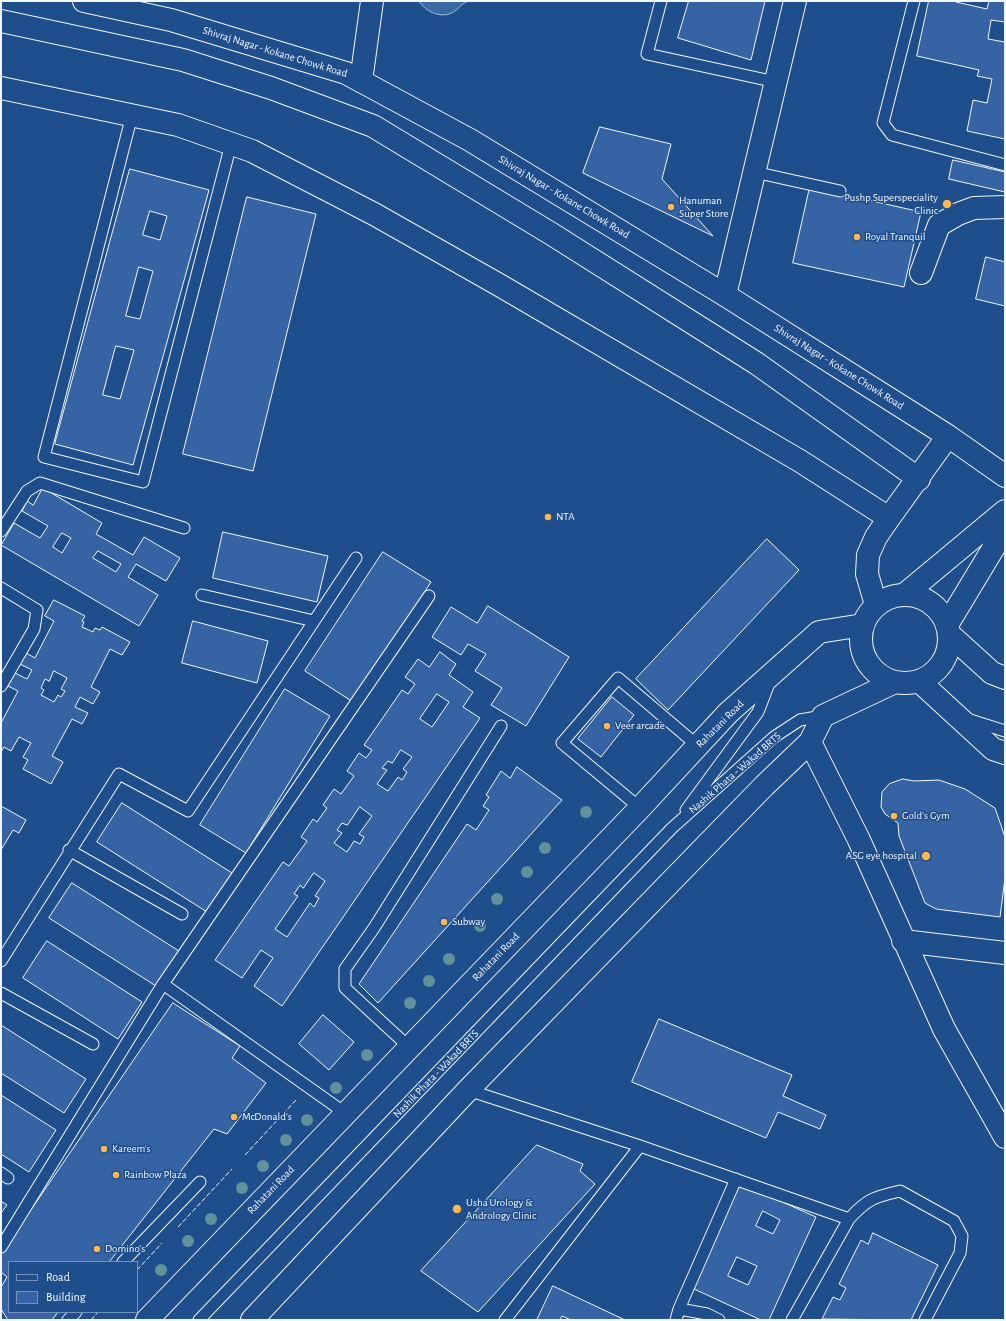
<!DOCTYPE html>
<style>
body{margin:0}
#map{position:relative;width:1006px;height:1321px;overflow:hidden;background:#1f4e8c;font-family:"Alegreya Sans",sans-serif}
canvas{display:block}
.frame{position:absolute;inset:0;border:2px solid #f2f6ff;pointer-events:none}
.legend{position:absolute;left:8px;top:1261px;width:130px;height:52px;box-sizing:border-box;background:#1f4e8c;border:1px solid #7391ba;margin:0;padding:5px 7px;list-style:none;font-size:12px;color:#f2f6ff}
.legend li{display:flex;align-items:center;gap:8px;height:20px}
.legend b{width:20px;border:1px solid #7391ba}
</style>
<div id="map">
<canvas width="1006" height="1321"></canvas>
<div class="frame"></div>
<ul class="legend">
<li><b style="height:5px;background:#1f4e8c"></b>Road</li>
<li><b style="height:11px;background:#3563a3"></b>Building</li>
</ul>
</div>
<script>
const g = document.querySelector('canvas').getContext('2d');
g.lineJoin = 'round';
function paint(path, color) { g.fillStyle = color; g.fill(path, 'evenodd'); }
function stroke(path, color, width, dash) { g.strokeStyle = color; g.lineWidth = width; g.lineCap = dash ? 'butt' : 'round'; g.setLineDash(dash || []); g.stroke(path); }
function drawText(font, color, halo, rows, align = 'center') {
  g.font = font + ' "Alegreya Sans",sans-serif'; g.lineWidth = 3; g.setLineDash([]); g.textBaseline = 'middle'; g.strokeStyle = halo; g.fillStyle = color; for (const [text, x, y, turn = 0] of rows) {
    g.save(); g.translate(x, y); g.rotate((+turn || 0) * Math.PI / 180); g.textAlign = isNaN(turn) ? turn : align; if (halo) g.strokeText(text, 0, 0); g.fillText(text, 0, 0); g.restore();
  }
}
const water = new Path2D(`
 M 419,1 L 471,1 C 462,2 461,7 455,11 C 443,20 425,12 419,1 Z`);
paint(water, '#3b69a3');
stroke(water, '#a8bbd7', 1);
const building = new Path2D(`
 M 689,1 L 765,1 L 751,60 L 678,38 Z
 M 929,1 L 957,1 L 956,2 L 987,9 L 989,1 L 1005,1 L 1005,22 L 991,20 L 988,39 L 1005,42 L 1005,139 L 967,131 L 973,100 L 987,103 L 992,79 L 977,76 L 979,70 L 917,56 Z
 M 600,127 L 671,144 L 662,179 L 713,236 L 583,173 Z
 M 953,160 L 1005,172 L 1005,192 L 949,179 Z
 M 130,169 L 209,190 L 133,465 L 55,444 ZM 150,211 L 167,216 L 160,240 L 143,235 ZM 139,267 L 153,271 L 140,319 L 126,316 ZM 116,346 L 134,350 L 120,399 L 103,395 Z
 M 810,187 L 921,212 L 904,287 L 793,263 Z
 M 247,197 L 316,214 L 253,471 L 183,454 Z
 M 986,257 L 1005,262 L 1005,306 L 976,299 Z
 M 43,488 L 102,523 L 96,534 L 133,555 L 144,537 L 180,558 L 166,581 L 136,564 L 128,577 L 158,595 L 139,626 L 1,545 L 14,523 L 40,538 L 48,526 L 22,511 L 27,501 L 33,505 ZM 62,533 L 71,538 L 62,553 L 53,547 ZM 98,551 L 121,564 L 116,572 L 93,558 Z
 M 223,532 L 328,556 L 317,602 L 213,578 Z
 M 767,539 L 799,570 L 668,710 L 636,679 Z
 M 383,552 L 431,582 L 353,702 L 305,671 Z
 M 54,600 L 85,616 L 82,621 L 84,622 L 82,627 L 93,632 L 95,628 L 100,630 L 102,627 L 130,642 L 122,655 L 110,649 L 91,687 L 100,692 L 93,704 L 80,697 L 75,707 L 88,713 L 82,724 L 72,719 L 52,756 L 63,762 L 51,784 L 23,769 L 28,760 L 23,757 L 31,743 L 19,737 L 11,751 L 4,747 L 1,752 L 1,723 L 18,691 L 8,686 L 15,673 L 27,679 L 32,670 L 20,664 L 26,653 L 35,658 L 54,621 L 45,616 ZM 54,671 L 67,678 L 61,689 L 65,691 L 61,697 L 58,695 L 54,702 L 41,695 L 44,690 L 41,688 L 45,679 L 49,681 Z
 M 488,606 L 569,657 L 526,726 L 491,705 L 502,688 L 475,671 L 486,654 L 468,644 L 461,655 L 432,637 L 451,607 L 477,623 Z
 M 193,621 L 268,641 L 257,683 L 182,663 Z
 M 440,652 L 456,664 L 449,675 L 473,692 L 463,707 L 480,718 L 282,1006 L 254,986 L 273,958 L 261,950 L 242,978 L 215,960 L 283,862 L 289,866 L 307,841 L 301,837 L 313,819 L 317,822 L 327,808 L 323,805 L 334,789 L 341,794 L 354,776 L 347,771 L 359,753 L 366,758 L 372,750 L 364,745 L 402,690 L 408,694 L 415,684 L 405,677 L 418,659 L 429,667 ZM 437,694 L 449,702 L 432,727 L 420,719 ZM 401,750 L 412,757 L 403,769 L 407,772 L 402,780 L 398,777 L 388,791 L 377,784 L 387,770 L 382,768 L 388,761 L 392,763 ZM 360,807 L 372,816 L 359,834 L 364,837 L 360,844 L 354,841 L 347,852 L 334,843 L 342,833 L 337,830 L 342,823 L 347,825 ZM 314,873 L 325,881 L 315,896 L 319,898 L 314,907 L 310,903 L 287,937 L 275,929 L 298,896 L 294,894 L 300,885 L 303,888 Z
 M 285,689 L 330,716 L 246,853 L 200,825 Z
 M 612,697 L 634,715 L 601,757 L 578,739 Z
 M 517,767 L 562,800 L 378,1003 L 359,984 L 467,824 L 476,830 L 489,810 L 483,806 L 489,797 L 486,795 L 501,771 L 510,778 Z
 M 903,779 L 914,781 L 939,780 L 965,789 L 995,808 L 1005,837 L 1005,878 L 1000,917 L 936,909 L 925,903 L 899,836 L 898,823 L 885,814 L 881,807 L 882,792 L 889,784 Z
 M 122,803 L 232,873 L 207,912 L 97,842 Z
 M 1,806 L 26,820 L 19,833 L 13,830 L 1,850 Z
 M 72,883 L 179,951 L 156,986 L 49,918 Z
 M 47,941 L 142,1002 L 118,1039 L 23,978 Z
 M 173,1003 L 240,1046 L 232,1058 L 266,1083 L 227,1134 L 214,1129 L 109,1262 L 9,1262 L 9,1312 L 58,1312 L 52,1320 L 8,1320 L 1,1309 L 1,1287 L 7,1277 L 1,1272 L 1,1254 Z
 M 323,1015 L 354,1042 L 329,1070 L 299,1044 Z
 M 659,1019 L 792,1075 L 783,1096 L 826,1115 L 820,1129 L 778,1112 L 766,1138 L 632,1082 Z
 M 1,1025 L 86,1079 L 64,1113 L 1,1073 Z
 M 1,1095 L 56,1130 L 29,1172 L 1,1154 Z
 M 537,1145 L 583,1164 L 580,1171 L 595,1184 L 478,1312 L 421,1271 Z
 M 740,1183 L 816,1217 L 769,1320 L 761,1320 L 692,1288 ZM 763,1211 L 780,1220 L 773,1234 L 756,1226 ZM 737,1257 L 757,1266 L 748,1285 L 728,1276 Z
 M 1,1201 L 7,1205 L 1,1213 Z
 M 873,1233 L 938,1265 L 911,1320 L 822,1319 L 833,1297 L 840,1300 L 846,1288 L 839,1284 L 861,1240 L 868,1244 Z
 M 553,1286 L 625,1320 L 571,1320 L 562,1316 L 560,1320 L 537,1320 Z`);
paint(building, '#3563a3');
stroke(building, '#f2f6ff', 1);
const service = new Path2D(`
 M 661,1 L 647,54 L 776,82
 M 914,1 L 883,123 L 892,135 L 1005,165
 M 132,115 L 44,457 L 143,482 L 231,144
 M 754,172 L 840,191
 M 1,531 L 27,491 L 40,483 L 184,528
 M 1,588 L 37,610 L 34,629 L 1,686
 M 202,595 L 314,621
 M 967,719 L 1005,731
 M 640,808 L 562,743 L 618,678 L 698,746
 M 686,810 L 758,712 L 770,681
 M 69,850 L 182,914
 M 1,961 L 119,774 L 188,811 L 356,558
 M 163,984 L 429,596
 M 1,993 L 93,1044
 M 409,1047 L 345,988 L 345,969 L 374,928 L 501,726
 M 468,1090 L 640,1146 L 849,1219 L 792,1320
 M 1,1173 L 8,1178
 M 849,1219 C 867,1199 874,1197 900,1191 L 954,1221 L 962,1236 L 960,1253 L 925,1320
 M 1,1247 L 163,984 L 345,1113
 M 123,1262 L 200,1182
 M 679,1309 L 736,1179
 M 68,1320 L 76,1312
 M 199,1320 L 672,828 L 774,737 L 800,720 L 823,716
 M 505,1320 L 640,1146
 M 676,1320 L 679,1309 L 707,1314 L 719,1320`);
const minor = new Path2D(`
 M 361,81 L 372,1
 M 921,273 L 939,225 L 958,214 L 974,208 L 1005,207
 M 725,295 L 795,1
 M 810,742 L 859,840 L 944,1029 L 1005,1137
 M 903,941 L 1005,953`);
const tertiary = new Path2D(`
 M 84,1 L 171,20 L 346,73 L 470,140 L 725,295 L 948,436 L 1005,476
 M 1,21 L 183,60 L 271,88 L 373,126 L 550,233 L 756,363 L 919,479
 M 1,88 L 178,125 L 252,151 L 374,214 L 501,286 L 800,461 L 889,518
 M 904,595 L 1005,511
 M 876,605 L 867,574 L 868,555 L 876,537 L 889,518 L 948,436
 M 947,625 L 1005,529`);
const primary = new Path2D(`
 M861 639a44 44 0 1 1 88 0a44 44 0 1 1-88 0Z
 M 949,634 L 992,673 L 1005,678
 M 919,681 L 993,749 L 1005,753
 M 147,1320 L 640,808 L 728,713 L 819,632 L 863,625
 M 252,1320 L 468,1090 L 764,786 L 810,742 L 823,716 L 895,682`);
stroke(service, '#f2f6ff', 13);
stroke(minor, '#f2f6ff', 24);
stroke(tertiary, '#f2f6ff', 24);
stroke(primary, '#f2f6ff', 24);
stroke(service, '#1f4e8c', 11);
stroke(minor, '#1f4e8c', 22);
stroke(tertiary, '#1f4e8c', 22);
stroke(primary, '#1f4e8c', 22);
stroke(new Path2D(`
 M 245,1155 L 296,1100
 M 178,1227 L 232,1169
 M 137,1270 L 162,1243
 M 91,1320 L 98,1312`), '#f2f6ff', 1, [5, 2]);
g.fillStyle = '#61919a';
for (const [x, y] of [
 [586,812],
 [545,848],
 [527,872],
 [497,899],
 [480,926],
 [449,959],
 [429,981],
 [410,1003],
 [367,1055],
 [336,1088],
 [307,1120],
 [286,1140],
 [263,1166],
 [242,1188],
 [211,1219],
 [188,1241],
 [161,1270]
]) { g.beginPath(); g.arc(x, y, 6, 0, 2 * Math.PI); g.fill(); }
for (const [x, y, r, color] of [
 [947,204,5,"#ffb74d"],
 [671,207,4,"#ffb74d"],
 [857,237,4,"#ffb74d"],
 [548,517,4,"#ffb74d"],
 [607,726,4,"#ffb74d"],
 [894,816,4,"#ffb74d"],
 [926,856,5,"#ffb74d"],
 [444,922,4,"#ffb74d"],
 [234,1117,4,"#ffb74d"],
 [104,1149,4,"#ffb74d"],
 [116,1175,4,"#ffb74d"],
 [457,1209,5,"#ffb74d"],
 [97,1249,4,"#ffb74d"]
]) { const dot = new Path2D(); dot.arc(x, y, r, 0, 2 * Math.PI); g.fillStyle = color; g.fill(dot); stroke(dot, '#1f4e8c', 1.5); }
drawText('11px', '#f2f6ff', '#1f4e8c', [
 ["Shivraj Nagar - Kokane Chowk Road",275,52,17],
 ["Shivraj Nagar - Kokane Chowk Road",564,197,31],
 ["Shivraj Nagar - Kokane Chowk Road",839,367,32],
 ["Rahatani Road",720,724,-45],
 ["Nashik Phata - Wakad BRTS",735,773,-41],
 ["Rahatani Road",496,957,-46],
 ["Nashik Phata - Wakad BRTS",436,1074,-46],
 ["Rahatani Road",271,1190,-46]
]);
drawText('11px', '#f2f6ff', '#1f4e8c', [
 ["Pushp Superspeciality",938,198,"right"],
 ["Clinic",938,211,"right"],
 ["Hanuman",679,201],
 ["Super Store",679,214],
 ["Royal Tranquil",865,237],
 ["NTA",556,517],
 ["Veer arcade",615,726],
 ["Gold's Gym",902,816],
 ["ASG eye hospital",917,856,"right"],
 ["Subway",452,922],
 ["McDonald's",242,1117],
 ["Kareem's",112,1149],
 ["Rainbow Plaza",124,1175],
 ["Usha Urology &",466,1203],
 ["Andrology Clinic",466,1216],
 ["Domino's",105,1249]
], 'left');
</script>
